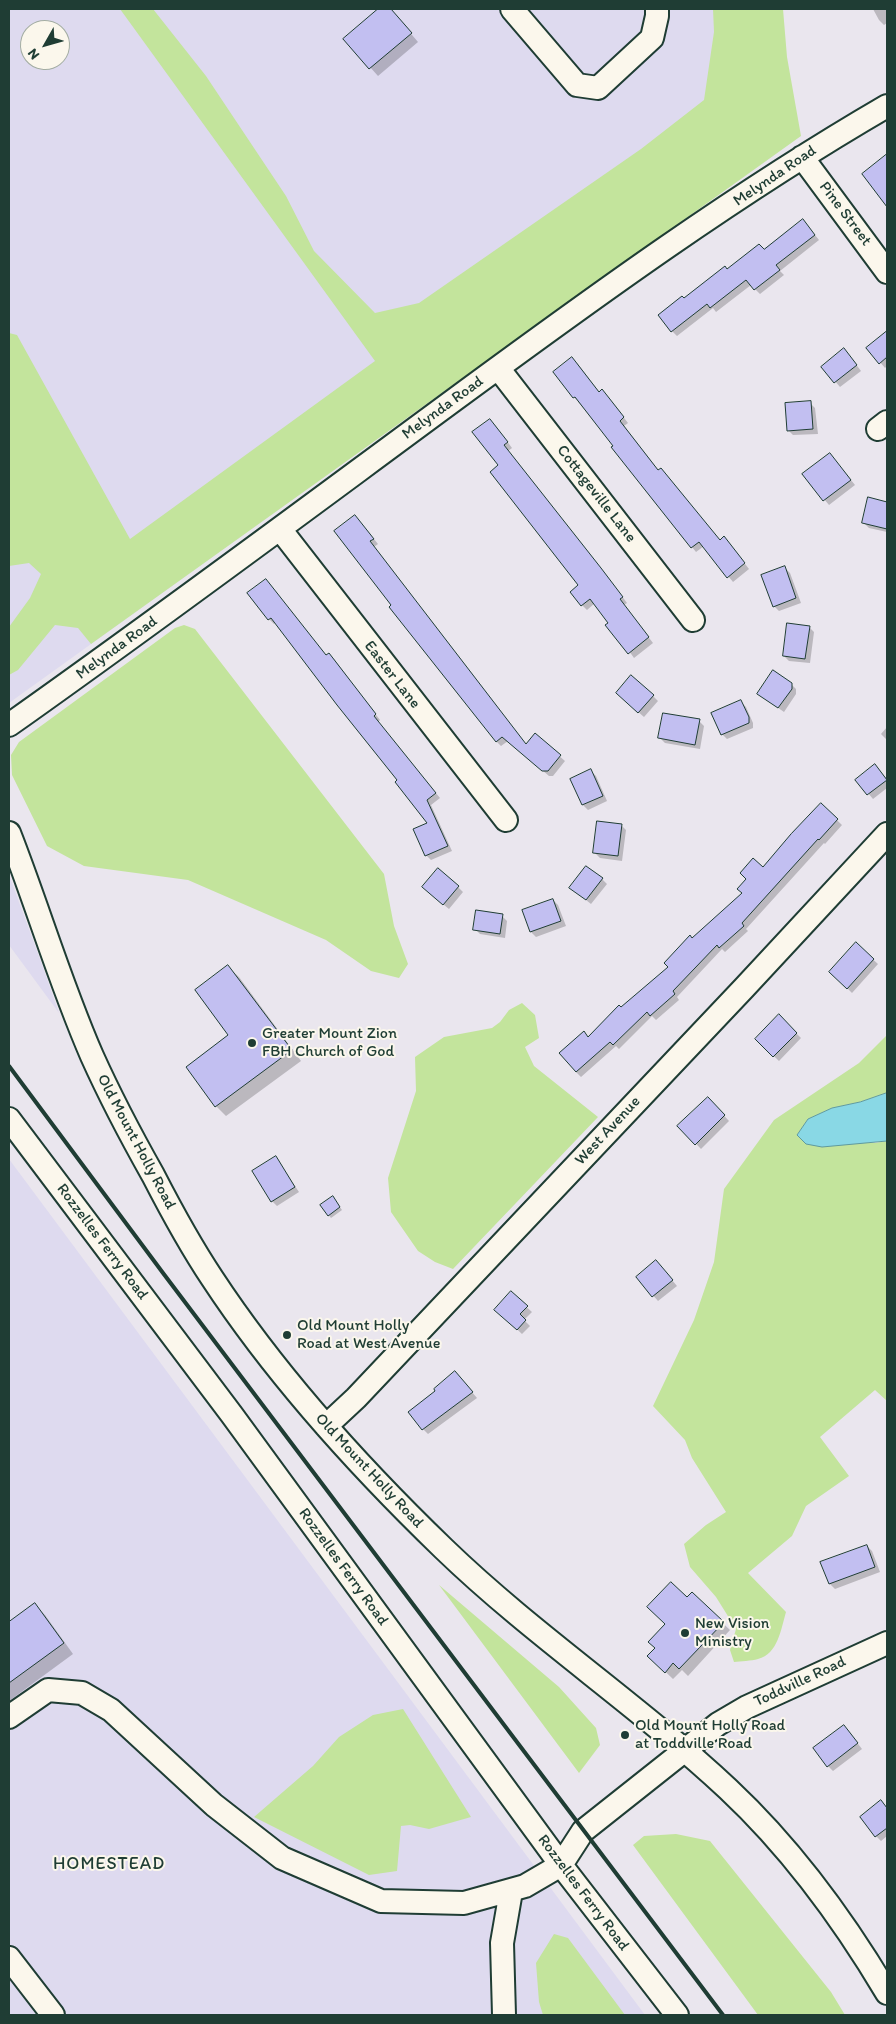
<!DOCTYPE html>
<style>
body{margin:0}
#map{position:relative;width:896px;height:2024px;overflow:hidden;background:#eae6ee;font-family:Itim,sans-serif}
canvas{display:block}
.frame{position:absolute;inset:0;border:10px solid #1f3d34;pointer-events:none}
.north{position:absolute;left:20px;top:20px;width:50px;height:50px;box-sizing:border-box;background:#fbf7ec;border:1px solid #a3ada2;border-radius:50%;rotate:232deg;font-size:14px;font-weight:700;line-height:20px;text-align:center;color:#1f3d34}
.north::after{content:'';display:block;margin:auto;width:18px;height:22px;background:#1f3d34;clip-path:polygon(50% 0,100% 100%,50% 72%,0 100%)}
</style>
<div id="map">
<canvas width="896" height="2024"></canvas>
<div class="frame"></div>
<div class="north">N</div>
</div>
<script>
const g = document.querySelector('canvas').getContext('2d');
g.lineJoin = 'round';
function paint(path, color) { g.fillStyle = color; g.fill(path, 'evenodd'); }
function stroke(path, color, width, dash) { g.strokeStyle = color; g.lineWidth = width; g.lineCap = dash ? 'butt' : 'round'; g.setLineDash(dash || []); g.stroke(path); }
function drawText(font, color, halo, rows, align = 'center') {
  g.font = font + ' Itim,sans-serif'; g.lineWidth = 4; g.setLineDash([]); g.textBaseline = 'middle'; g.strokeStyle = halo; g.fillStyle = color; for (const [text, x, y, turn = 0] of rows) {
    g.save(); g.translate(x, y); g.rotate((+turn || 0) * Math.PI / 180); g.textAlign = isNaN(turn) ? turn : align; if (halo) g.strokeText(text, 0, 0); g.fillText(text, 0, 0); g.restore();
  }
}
paint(new Path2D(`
 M 9,9 L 767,9 L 791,141 L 9,703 ZM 30,30 L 60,30 L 60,60 L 30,60 Z
 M 9,875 L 40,959 L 59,1013 L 9,945 Z
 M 9,1159 L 645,2015 L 9,2015 Z`), '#dedaef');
paint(new Path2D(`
 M 120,9 L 153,9 L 206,76 L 286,196 L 314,251 L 375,313 L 419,303 L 641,149 L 704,100 L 714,32 L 713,9 L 783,9 L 787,57 L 801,136 L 91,644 L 78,628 L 55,625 L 18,670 L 9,675 L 9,627 L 30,598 L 41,574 L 29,563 L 9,566 L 9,333 L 17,335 L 130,539 L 375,361 Z
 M 184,625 L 195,629 L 384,874 L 394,926 L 408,964 L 399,978 L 371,971 L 326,940 L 188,880 L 84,866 L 47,846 L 12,775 L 11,755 L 19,742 L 175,628 Z
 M 522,1003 L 535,1015 L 539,1038 L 525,1047 L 534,1066 L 598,1117 L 453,1269 L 435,1262 L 418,1251 L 391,1212 L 388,1178 L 416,1091 L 415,1057 L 444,1037 L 492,1028 L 500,1022 L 509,1010 Z
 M 887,1035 L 887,1093 L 860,1102 L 832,1108 L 808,1119 L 797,1135 L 875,1143 L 887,1141 L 887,1401 L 875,1390 L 820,1437 L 849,1476 L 806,1506 L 792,1536 L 748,1573 L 786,1612 C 781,1629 778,1654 758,1659 C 751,1661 741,1661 734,1662 L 730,1650 L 736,1629 L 716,1597 L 690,1567 L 684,1544 L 706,1525 L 726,1512 L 692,1458 L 685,1440 L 653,1406 L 694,1320 L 714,1262 L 724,1189 L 774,1120 L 859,1063 Z
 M 439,1585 L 559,1687 L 596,1728 L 600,1745 L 579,1773 Z
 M 403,1709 L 471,1817 L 429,1829 L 410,1825 L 401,1826 L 397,1871 L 369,1875 L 254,1817 L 313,1766 L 339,1737 L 373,1715 Z
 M 676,1834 L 710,1841 L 831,1992 L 845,2015 L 758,2015 L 633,1845 L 644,1836 Z
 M 554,1934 L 568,1938 L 625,2015 L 543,2015 L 539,2002 L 536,1963 Z`), '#c3e49c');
const water = new Path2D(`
 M 887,1093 L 887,1141 L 822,1147 L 806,1144 L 797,1135 L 808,1119 L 832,1108 L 860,1102 Z`);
paint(water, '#89d8e5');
stroke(water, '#5f9a9e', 1);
paint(new Path2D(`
 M 380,9 L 390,9 L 418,42 L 378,76 L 345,39 Z
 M 873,9 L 887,9 L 887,23 L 884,25 L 879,20 Z
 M 807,225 L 819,240 L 780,271 L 784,275 L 760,294 L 751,285 L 716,312 L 713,308 L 677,336 L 672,331 L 684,300 Z
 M 887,333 L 887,366 L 885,368 L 868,348 Z
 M 849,355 L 861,371 L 840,387 L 823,367 Z
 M 577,363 L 600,393 L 602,391 L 607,396 L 628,423 L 624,426 L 659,471 L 720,541 L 729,543 L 749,569 L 733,582 L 704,546 L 696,552 L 692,547 L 615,446 L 574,397 Z
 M 810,403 L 815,408 L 818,434 L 793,435 L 788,430 Z
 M 495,425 L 512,448 L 508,451 L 606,575 L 627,603 L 624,605 L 653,643 L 634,658 L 595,603 L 587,610 L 582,605 L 580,586 L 499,466 Z
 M 830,454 L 855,485 L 829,505 L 804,475 Z
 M 869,499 L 887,503 L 887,532 L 869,528 L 864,523 Z
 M 360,522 L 378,544 L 374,547 L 526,746 L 535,735 L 565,761 L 553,776 L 549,776 L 508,741 L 501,746 L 496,741 L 392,606 Z
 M 785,568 L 790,573 L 801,603 L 779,611 L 774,606 Z
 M 249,594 L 327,656 L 329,654 L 334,659 L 380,720 L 378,722 L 440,798 L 431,805 L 452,851 L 431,860 L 426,855 L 429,823 L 399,780 L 276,622 L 274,624 L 269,619 Z
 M 809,627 L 814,632 L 810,663 L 789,661 L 784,656 Z
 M 791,684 L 796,689 L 796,694 L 784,712 L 764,698 Z
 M 653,696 L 658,701 L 644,717 L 622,698 Z
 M 741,702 L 746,707 L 753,723 L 753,728 L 727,739 L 722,734 Z
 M 699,721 L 704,726 L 700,749 L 665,743 L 660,738 Z
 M 887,727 L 887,740 L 881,734 Z
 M 875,765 L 887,779 L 887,788 L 873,799 L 857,780 Z
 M 591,771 L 596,776 L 607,801 L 588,810 L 583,805 Z
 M 821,805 L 842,825 L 825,844 L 824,843 L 746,929 L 748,931 L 725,952 L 722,949 L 677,997 L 679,1000 L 656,1020 L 652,1016 L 619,1049 L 616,1046 L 581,1077 L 576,1072 L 589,1038 L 669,967 L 692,939 L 743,893 L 763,869 Z
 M 621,825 L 626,830 L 622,861 L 600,858 L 595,853 Z
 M 602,879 L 607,884 L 591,904 L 571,888 Z
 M 458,887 L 463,892 L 449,909 L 428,892 Z
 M 553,900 L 558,905 L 566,926 L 536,937 L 531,932 L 524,911 Z
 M 502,916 L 507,921 L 505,938 L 480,934 L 475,929 Z
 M 856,944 L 878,964 L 852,993 L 831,972 Z
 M 228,967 L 239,977 L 301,1061 L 226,1116 L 216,1106 L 230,1036 Z
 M 779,1016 L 801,1038 L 779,1061 L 756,1039 Z
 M 708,1098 L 729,1121 L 701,1149 L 679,1126 Z
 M 276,1158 L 299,1192 L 277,1206 L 272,1201 Z
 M 335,1200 L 342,1210 L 331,1218 L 322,1206 Z
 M 661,1267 L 677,1286 L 658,1301 L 638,1278 Z
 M 511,1293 L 532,1312 L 524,1320 L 530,1326 L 522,1334 L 501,1314 Z
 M 460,1378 L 477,1398 L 428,1434 L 423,1429 L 437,1391 Z
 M 867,1546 L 872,1551 L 880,1572 L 835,1589 L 830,1584 Z
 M 692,1594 L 730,1630 L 688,1676 L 682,1670 L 673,1679 L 649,1656 L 657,1648 L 667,1624 Z
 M 35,1605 L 45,1615 L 73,1654 L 9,1701 L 9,1624 Z
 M 849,1732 L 862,1749 L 833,1771 L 828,1766 Z
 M 881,1802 L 887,1808 L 887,1836 L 881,1841 L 876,1836 Z`), '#0003');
const building = new Path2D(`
 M 378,9 L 391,9 L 412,33 L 369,69 L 343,39 Z
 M 887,154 L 887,207 L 862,174 Z
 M 803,219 L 815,235 L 776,265 L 780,270 L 754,290 L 746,280 L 710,308 L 707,304 L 671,332 L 658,315 L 682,296 L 684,298 L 725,266 L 727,269 L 759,244 L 764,249 Z
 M 887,331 L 887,357 L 879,364 L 866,348 Z
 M 844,348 L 857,365 L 834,383 L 821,367 Z
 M 572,357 L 599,392 L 602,389 L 624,417 L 620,421 L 658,470 L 661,468 L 720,540 L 724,536 L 745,563 L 727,578 L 699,542 L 691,548 L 611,447 L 613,446 L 575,397 L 573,398 L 553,372 Z
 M 811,401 L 813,429 L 787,431 L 785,403 Z
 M 490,419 L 508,442 L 504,445 L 601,568 L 623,597 L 620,599 L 649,637 L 628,654 L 605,625 L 608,623 L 590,599 L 581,606 L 570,592 L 578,585 L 490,472 L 498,465 L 472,432 Z
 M 830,453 L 851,480 L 823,501 L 802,474 Z
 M 868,497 L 887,502 L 887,529 L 862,523 Z
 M 355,515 L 374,539 L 370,541 L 526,744 L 535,733 L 561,755 L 548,771 L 542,771 L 502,737 L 496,742 L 389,607 L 391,605 L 334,531 Z
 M 785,566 L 796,598 L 773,607 L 761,575 Z
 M 266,579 L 326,655 L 329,653 L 376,714 L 374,716 L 436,793 L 427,800 L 448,846 L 425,856 L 413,829 L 427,823 L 395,782 L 397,780 L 337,705 L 271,618 L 268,620 L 247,593 Z
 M 787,623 L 810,626 L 805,659 L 783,656 Z
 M 773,670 L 792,683 L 792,689 L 778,708 L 757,694 Z
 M 631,675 L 654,695 L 638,713 L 616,693 Z
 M 741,700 L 749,717 L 749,723 L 721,735 L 711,713 Z
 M 663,713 L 700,719 L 695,745 L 658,738 Z
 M 875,764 L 887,780 L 867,795 L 855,780 Z
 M 591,769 L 603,796 L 582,805 L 570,779 Z
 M 821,803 L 838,819 L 819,840 L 818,839 L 742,923 L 744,926 L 719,948 L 717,945 L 673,991 L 675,994 L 650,1016 L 647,1012 L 613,1045 L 610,1042 L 576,1072 L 559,1053 L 584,1031 L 588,1037 L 619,1005 L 621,1007 L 668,967 L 664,963 L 690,935 L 692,938 L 742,893 L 737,889 L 746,879 L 740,873 L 753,858 L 763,867 L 791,834 Z
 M 597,821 L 622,824 L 618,856 L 593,853 Z
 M 586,866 L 603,878 L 586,900 L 569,888 Z
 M 438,868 L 459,886 L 443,905 L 422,887 Z
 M 553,899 L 561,921 L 530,932 L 522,910 Z
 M 476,910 L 503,914 L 500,934 L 473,930 Z
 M 856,942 L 874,959 L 847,989 L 829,972 Z
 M 228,965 L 292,1050 L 215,1107 L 186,1067 L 228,1035 L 195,990 Z
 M 779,1014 L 797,1033 L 773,1057 L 755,1039 Z
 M 708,1097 L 725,1115 L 695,1145 L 677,1126 Z
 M 276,1156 L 295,1187 L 271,1202 L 252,1171 Z
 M 333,1196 L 340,1207 L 328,1216 L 320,1205 Z
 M 656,1260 L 673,1280 L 652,1297 L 636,1277 Z
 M 511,1291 L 528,1306 L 520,1314 L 526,1320 L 517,1330 L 494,1310 Z
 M 455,1371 L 473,1392 L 422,1430 L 408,1412 L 435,1391 L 434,1389 Z
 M 867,1545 L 875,1567 L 829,1584 L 820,1562 Z
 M 671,1582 L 687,1597 L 692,1592 L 724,1622 L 679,1669 L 673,1663 L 665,1673 L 647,1656 L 655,1648 L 648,1642 L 665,1624 L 647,1607 Z
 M 35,1603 L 64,1643 L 9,1683 L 9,1622 Z
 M 844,1725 L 858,1743 L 827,1767 L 813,1748 Z
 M 881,1800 L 887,1808 L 887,1828 L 875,1837 L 860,1817 Z`);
paint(building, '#c2bff1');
stroke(building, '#1f3d34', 1);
const minor = new Path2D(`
 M 512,9 L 577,85 L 598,88 L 652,38 L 657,16 L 657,9
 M 802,157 L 887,272
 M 498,368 L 693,620
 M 878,429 L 887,422
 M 280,529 L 506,820
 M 9,725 C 159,619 306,509 454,400 C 594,297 737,193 887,106
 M 9,833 C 38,907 60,983 92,1056 C 110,1096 131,1136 153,1175 C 171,1210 190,1245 212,1278 C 277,1377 359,1467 444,1549 C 533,1635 637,1704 728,1789 C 791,1848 843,1919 887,1993
 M 9,1119 L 232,1415 L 561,1865 L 677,2015
 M 326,1426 L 356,1398 L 744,988 L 887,834
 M 9,1717 L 48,1690 L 82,1693 L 111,1710 L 214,1805 L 282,1858 L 381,1901 L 464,1903 L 525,1886 L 561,1865 L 583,1831 L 718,1724 L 747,1707 L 887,1643
 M 9,1958 L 53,2015
 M 504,2015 L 502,1943 L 511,1891`);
stroke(minor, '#1f3d34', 26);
stroke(minor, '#fbf7ec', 22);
stroke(new Path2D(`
 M 9,1066 L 163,1273 L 723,2015`), '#1f3d34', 4);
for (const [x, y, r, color] of [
 [252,1043,5,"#1f3d34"],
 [287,1335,5,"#1f3d34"],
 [685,1633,5,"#1f3d34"],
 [625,1735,5,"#1f3d34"]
]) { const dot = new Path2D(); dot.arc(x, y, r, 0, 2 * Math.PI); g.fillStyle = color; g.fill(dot); stroke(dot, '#fbf7ec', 2); }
drawText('16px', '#1f3d34', '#fbf7ec', [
 ["Melynda Road",775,176,-34],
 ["Pine Street",845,214,53],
 ["Melynda Road",443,408,-36],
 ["Cottageville Lane",596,494,52],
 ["Melynda Road",117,648,-36],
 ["Easter Lane",392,675,52],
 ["West Avenue",608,1131,-47],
 ["Old Mount Holly Road",136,1142,62],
 ["Rozzelles Ferry Road",102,1242,53],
 ["Old Mount Holly Road",369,1471,47],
 ["Rozzelles Ferry Road",343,1567,54],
 ["Toddville Road",800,1682,-25],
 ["Rozzelles Ferry Road",583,1893,53]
]);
drawText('16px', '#1f3d34', '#fbf7ec', [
 ["Greater Mount Zion",262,1034],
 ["FBH Church of God",262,1052],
 ["Old Mount Holly",297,1326],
 ["Road at West Avenue",297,1344],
 ["New Vision",695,1624],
 ["Ministry",695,1642],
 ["Old Mount Holly Road",635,1726],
 ["at Toddville Road",635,1744]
], 'left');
g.letterSpacing = '1px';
drawText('18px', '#1f3d34', '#fbf7ec', [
 ["HOMESTEAD",109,1864]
]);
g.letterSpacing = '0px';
</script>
